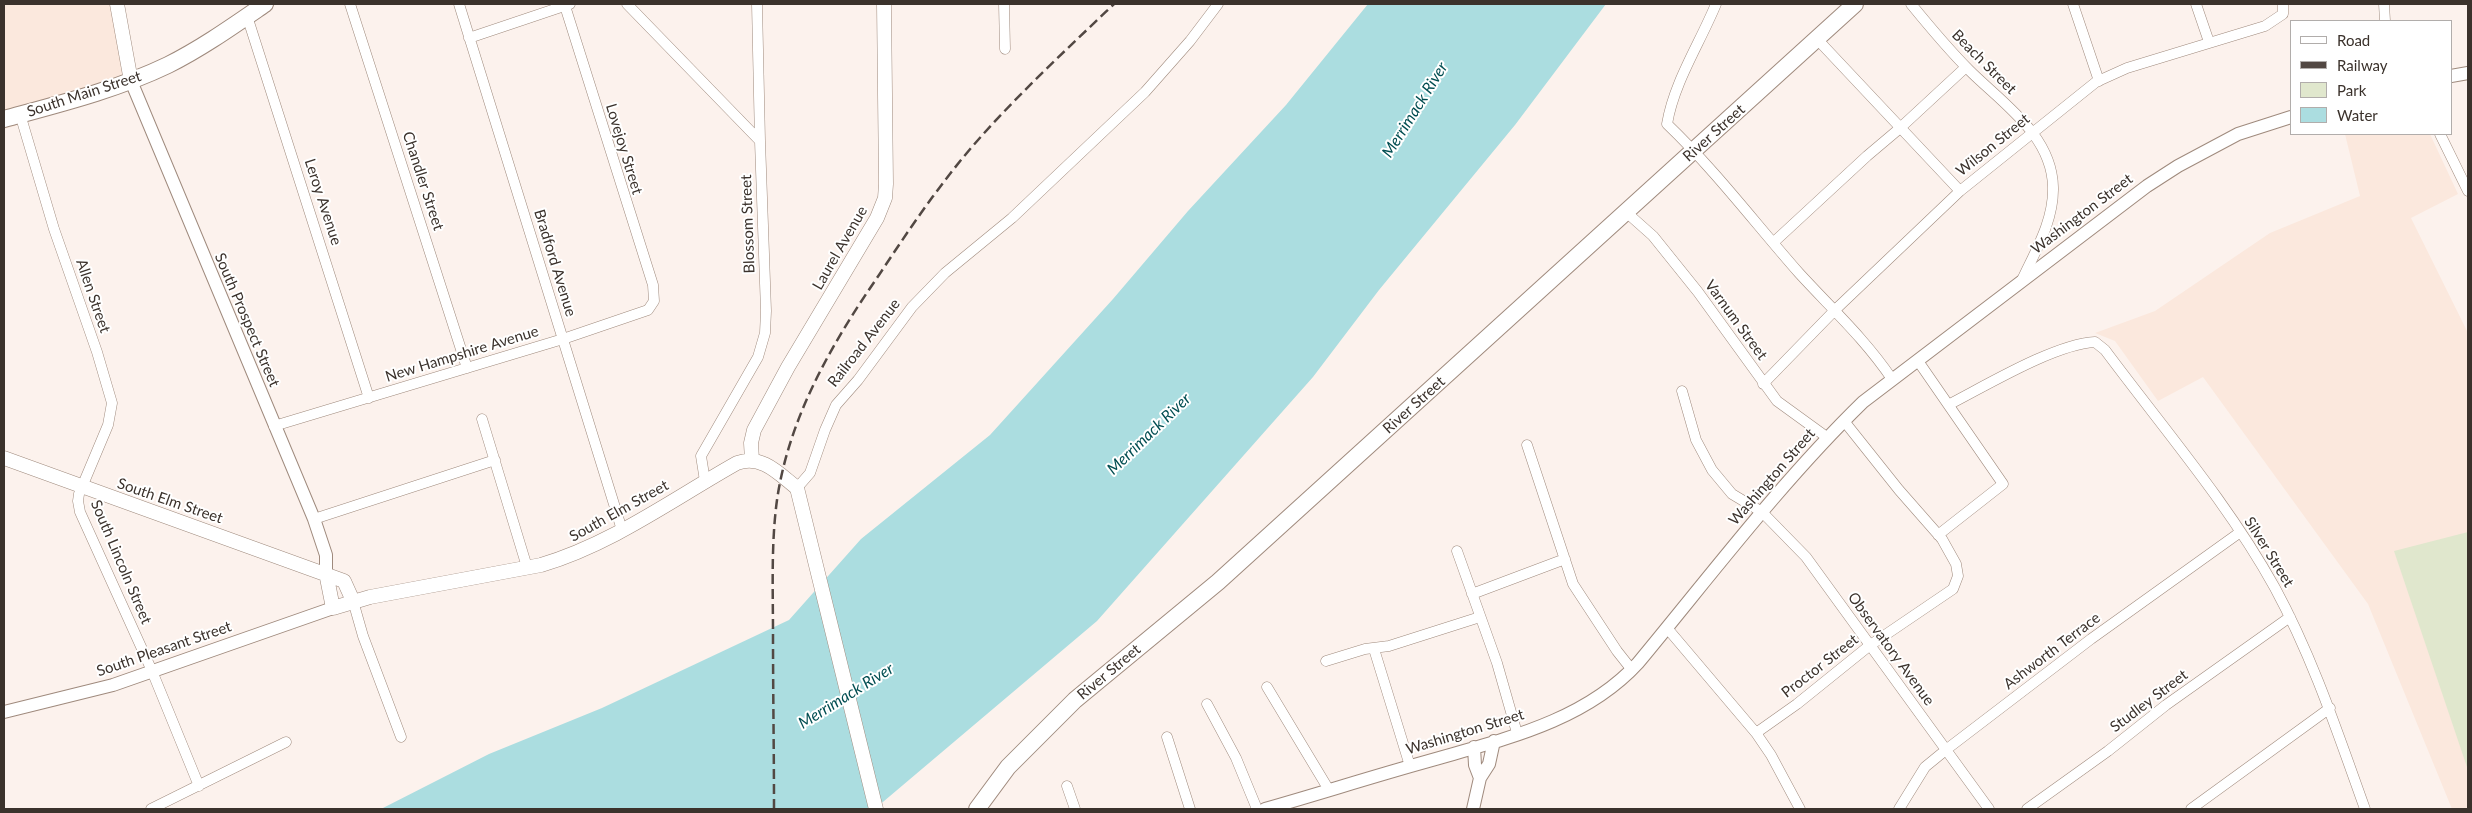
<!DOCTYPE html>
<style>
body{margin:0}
#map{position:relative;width:2472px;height:813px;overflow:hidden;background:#fcf2ed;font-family:Lato,sans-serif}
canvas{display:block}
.frame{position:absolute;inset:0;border:5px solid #3b322c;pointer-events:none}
.legend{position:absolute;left:2290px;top:20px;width:162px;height:115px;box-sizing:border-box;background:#fff;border:1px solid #b1adab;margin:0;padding:6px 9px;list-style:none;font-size:15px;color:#3b322c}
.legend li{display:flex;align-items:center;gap:10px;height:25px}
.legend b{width:25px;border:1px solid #b1adab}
</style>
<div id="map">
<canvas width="2472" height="813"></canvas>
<div class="frame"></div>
<ul class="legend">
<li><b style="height:6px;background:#fff"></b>Road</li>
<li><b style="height:6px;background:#524843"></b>Railway</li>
<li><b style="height:14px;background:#e0e7cd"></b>Park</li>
<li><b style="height:14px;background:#abdde0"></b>Water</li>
</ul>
</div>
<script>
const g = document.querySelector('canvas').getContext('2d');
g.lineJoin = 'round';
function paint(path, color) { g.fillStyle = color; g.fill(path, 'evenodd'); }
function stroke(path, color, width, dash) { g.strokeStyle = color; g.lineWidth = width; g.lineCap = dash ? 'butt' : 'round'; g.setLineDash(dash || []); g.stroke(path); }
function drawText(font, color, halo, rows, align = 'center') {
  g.font = font + ' Lato,sans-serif'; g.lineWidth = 4; g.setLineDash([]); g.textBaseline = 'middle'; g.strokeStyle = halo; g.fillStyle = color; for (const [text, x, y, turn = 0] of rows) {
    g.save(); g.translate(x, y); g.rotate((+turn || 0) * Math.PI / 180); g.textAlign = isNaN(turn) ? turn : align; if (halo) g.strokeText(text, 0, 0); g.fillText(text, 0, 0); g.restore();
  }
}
paint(new Path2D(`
 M 4,4 L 122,4 L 134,82 L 22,124 L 4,129 Z
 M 2345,134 L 2430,134 L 2458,194 L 2411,218 L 2468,333 L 2468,809 L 2452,809 L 2368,604 L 2203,377 L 2158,401 L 2115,341 L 2095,333 L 2155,311 L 2270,233 L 2360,196 Z`), '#fbe8dd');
paint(new Path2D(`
 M 2468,532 L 2468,770 L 2394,551 Z`), '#e0e7cd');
paint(new Path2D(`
 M 1368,4 L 1606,4 L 1515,125 L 1379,290 L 1313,377 L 1097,621 L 877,807 L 874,809 L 381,809 L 489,754 L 602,708 L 789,620 L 861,539 L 990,435 L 1113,299 L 1188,211 L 1286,105 Z`), '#abdde0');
const minor = new Path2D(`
 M 350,4 L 467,368
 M 459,4 L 622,530
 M 627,4 L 760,141 L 766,311 L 765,333 L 758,357 L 701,456 L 705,481
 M 757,4 L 760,141
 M 1004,4 L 1005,49
 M 1716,4 C 1700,43 1674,82 1667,124 C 1715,170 1755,223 1799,273 C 1831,308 1865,339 1892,379
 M 1911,4 C 1929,26 1948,49 1969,70 C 2002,103 2052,135 2053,187 C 2054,220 2036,250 2022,280
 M 2073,4 L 2099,81
 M 2196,4 L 2209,42
 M 2384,4 L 2385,21
 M 247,16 L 369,398
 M 469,38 L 570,4
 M 1817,39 L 1960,191
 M 20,114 L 54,229 L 97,352 L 112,403 L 108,425 L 79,494 L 78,501 L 80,512 L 152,671 L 199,786
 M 2440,134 L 2468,191
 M 1626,212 L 1653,236 L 1698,292 L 1777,401 L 1828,438
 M 1774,242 L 1867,156 L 1899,129 L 1966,67
 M 1918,361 L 2003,484 L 1938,535
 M 1763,384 L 1835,310 L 1960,191 L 2096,82 L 2127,68 L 2265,26 L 2283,14 L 2283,4
 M 1682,391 L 1696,440 L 1712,470 L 1732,494 L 1762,512 L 1806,557 L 1989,809
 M 1950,404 C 1987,385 2055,344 2095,342 L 2105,350 C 2163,428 2228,503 2275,588 C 2313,658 2338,734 2365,809
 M 482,419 L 527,567
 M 274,426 L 563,339 L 648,310 L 654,301 L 653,285 L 565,6
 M 1527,445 L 1573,584 L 1617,651 L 1632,670
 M 797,488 L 810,473 L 825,430 L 836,405 L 858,380 L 912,307 L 945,273 L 1012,218 L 1145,92 L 1190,41 L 1218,4
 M 314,519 L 495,460
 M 1457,551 L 1497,663 L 1517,733
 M 1472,594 L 1565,559
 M 353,601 L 363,636 L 401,737
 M 1667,628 L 1756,733 L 1771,755 L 1800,809
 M 1374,649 L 1410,766
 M 1326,661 L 1365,649 L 1389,646 L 1480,617
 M 1267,687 L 1329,790
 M 1207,704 L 1236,758 L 1257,809
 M 1756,733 L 1797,704 L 1869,646 L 1953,589 L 1958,576 L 1956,564 L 1942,539 L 1899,490 L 1844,421
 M 1167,737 L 1190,809
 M 1067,786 L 1075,809
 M 151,809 L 286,742
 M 1899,809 L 1925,767 L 1947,749 L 2091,639 L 2239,533
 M 2027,809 L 2108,751 L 2166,705 L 2290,617
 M 2191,809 L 2330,708`);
const tertiary = new Path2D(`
 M 2451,76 L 2468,73
 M 131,81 L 314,519 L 326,555 L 326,573
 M 4,712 L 113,685 L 333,608
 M 1474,747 L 1475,765 L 1480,778
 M 1265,809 C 1318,794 1371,777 1425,762 C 1500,740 1583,723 1638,663 C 1711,575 1781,482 1863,402 L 2147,186 L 2178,166 L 2238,134 L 2291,117
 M 1473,809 L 1480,778 L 1489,764 L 1494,741`);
const secondary = new Path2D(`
 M 117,4 L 131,81
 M 4,458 L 344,581 L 353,601
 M 752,460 L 751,443 L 754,430 L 788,367 L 877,218 L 885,198 L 886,184 L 884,4
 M 326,573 L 333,608 L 370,597 L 541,565 C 612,544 673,499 737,463 C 762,454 779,474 797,488 L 876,809`);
const primary = new Path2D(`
 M 4,119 C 59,104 116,90 168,65 C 202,48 233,26 265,4
 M 977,809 L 1008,767 L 1075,700 L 1218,582 L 1855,4`);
stroke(minor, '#9f8a7d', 11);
stroke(tertiary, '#9f8a7d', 14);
stroke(secondary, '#9f8a7d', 15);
stroke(primary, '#9f8a7d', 18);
stroke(minor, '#fff', 10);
stroke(tertiary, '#fff', 12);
stroke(secondary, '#fff', 14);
stroke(primary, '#fff', 16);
stroke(new Path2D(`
 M 774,809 C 774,751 773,692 773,634 C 773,589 771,544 777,500 C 789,417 832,343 879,275 C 908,231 937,188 971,148 C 1015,97 1065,51 1114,4`), '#524843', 2.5, [10, 5]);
drawText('15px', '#3b322c', '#fff', [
 ["Beach Street",1984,62,45],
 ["South Main Street",84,94,-18],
 ["River Street",1714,133,-42],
 ["Wilson Street",1993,145,-39],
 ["Lovejoy Street",624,149,73],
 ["Chandler Street",423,181,72],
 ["Leroy Avenue",323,202,72],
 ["Washington Street",2082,214,-37],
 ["Blossom Street",748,224,-92],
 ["Laurel Avenue",840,248,-60],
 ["Bradford Avenue",555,263,73],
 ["Allen Street",93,296,71],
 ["South Prospect Street",247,320,67],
 ["Varnum Street",1736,320,54],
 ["Railroad Avenue",864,343,-52],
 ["New Hampshire Avenue",462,354,-17],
 ["River Street",1414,405,-42],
 ["Washington Street",1772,477,-49],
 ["South Elm Street",170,501,19],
 ["South Elm Street",619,511,-29],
 ["Silver Street",2269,552,58],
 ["South Lincoln Street",121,562,67],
 ["South Pleasant Street",164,649,-19],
 ["Observatory Avenue",1891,649,54],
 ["Ashworth Terrace",2052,651,-37],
 ["Proctor Street",1820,666,-38],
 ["River Street",1109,672,-40],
 ["Studley Street",2149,701,-37],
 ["Washington Street",1465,732,-17]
]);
drawText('italic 16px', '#004d51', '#fff', [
 ["Merrimack River",1415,110,-58],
 ["Merrimack River",1149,434,-44],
 ["Merrimack River",846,696,-32]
]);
</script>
